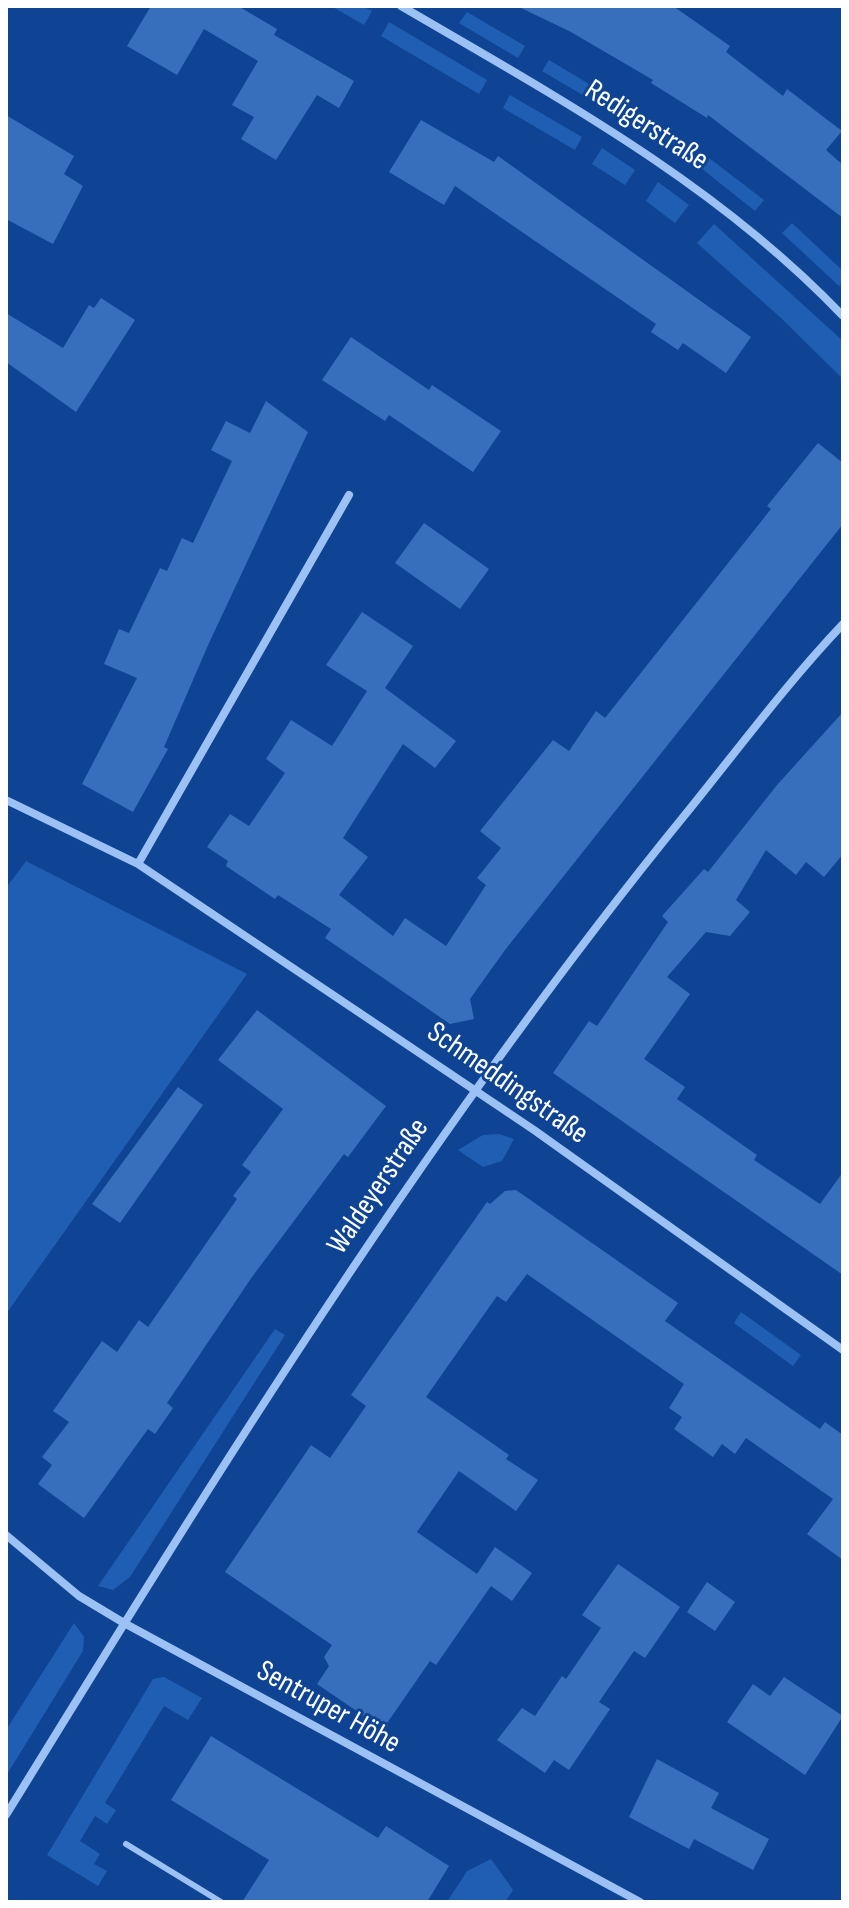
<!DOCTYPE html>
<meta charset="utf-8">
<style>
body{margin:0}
#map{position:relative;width:849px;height:1908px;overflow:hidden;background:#0f4494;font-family:"Sofia Sans Condensed",sans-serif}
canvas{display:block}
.frame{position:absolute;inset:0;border:8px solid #fff;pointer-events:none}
</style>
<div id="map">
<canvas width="849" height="1908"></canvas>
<div class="frame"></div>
</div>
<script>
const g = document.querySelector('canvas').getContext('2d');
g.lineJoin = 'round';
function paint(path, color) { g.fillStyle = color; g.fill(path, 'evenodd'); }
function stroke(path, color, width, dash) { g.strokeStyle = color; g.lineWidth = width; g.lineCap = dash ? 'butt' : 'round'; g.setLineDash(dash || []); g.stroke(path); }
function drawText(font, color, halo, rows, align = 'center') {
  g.font = font + ' "Sofia Sans Condensed",sans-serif'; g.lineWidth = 6; g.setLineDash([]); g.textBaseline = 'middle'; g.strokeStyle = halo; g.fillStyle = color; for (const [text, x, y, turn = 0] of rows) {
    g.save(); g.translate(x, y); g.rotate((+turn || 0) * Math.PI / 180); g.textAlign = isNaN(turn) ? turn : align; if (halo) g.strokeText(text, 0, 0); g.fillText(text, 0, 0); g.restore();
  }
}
paint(new Path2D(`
 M 331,6 L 362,6 L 372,11 L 364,25 Z
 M 467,12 L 525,46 L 518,58 L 459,23 Z
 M 389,22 L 487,80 L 479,94 L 381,36 Z
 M 549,60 L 614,99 L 608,110 L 542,71 Z
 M 510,95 L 582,137 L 575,150 L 503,108 Z
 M 636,110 L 684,141 L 677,152 L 629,122 Z
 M 602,148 L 635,170 L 625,185 L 592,164 Z
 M 709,158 L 764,200 L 755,211 L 701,168 Z
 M 658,182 L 689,205 L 675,223 L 646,201 Z
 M 792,223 L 843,271 L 843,282 L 839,286 L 782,233 Z
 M 714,224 L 843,341 L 843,379 L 781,318 L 697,243 Z
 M 26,861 L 247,974 L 6,1314 L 6,888 Z
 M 499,1134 L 514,1139 L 502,1161 L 483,1167 L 458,1150 L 483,1135 Z
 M 741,1312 L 801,1355 L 793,1366 L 734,1323 Z
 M 275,1329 L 285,1335 L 130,1577 L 113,1590 L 98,1586 Z
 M 74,1623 L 84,1637 L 83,1651 L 6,1776 L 6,1730 Z
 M 164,1677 L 202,1698 L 188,1720 L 164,1706 L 105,1803 L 116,1810 L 107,1824 L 95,1816 L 80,1841 L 100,1854 L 94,1864 L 107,1871 L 98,1886 L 47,1855 L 153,1679 Z
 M 491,1859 L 513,1890 L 505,1902 L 447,1902 L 467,1871 Z`), '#205eb4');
paint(new Path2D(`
 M 151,6 L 238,6 L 277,29 L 274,35 L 354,81 L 339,108 L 317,95 L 276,160 L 241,139 L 254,117 L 232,105 L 258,61 L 204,29 L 177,75 L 127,46 Z
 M 517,6 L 673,6 L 730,46 L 726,52 L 783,96 L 787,89 L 842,131 L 826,150 L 843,165 L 843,218 L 708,115 L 707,118 L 651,83 L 653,80 L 571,32 Z
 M 6,115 L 74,156 L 64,174 L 83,186 L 53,244 L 6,219 Z
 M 421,120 L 494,162 L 498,156 L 751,337 L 726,373 L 683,343 L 678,350 L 651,332 L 656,324 L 455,186 L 444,205 L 389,172 Z
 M 101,298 L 135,320 L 76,412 L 6,362 L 6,313 L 63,348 L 89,305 L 94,308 Z
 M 351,337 L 429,390 L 432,385 L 501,431 L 473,472 L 389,415 L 385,421 L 322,380 Z
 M 266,401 L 308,432 L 209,643 L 164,747 L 168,749 L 133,812 L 82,784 L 137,678 L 104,664 L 119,629 L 129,633 L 160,568 L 167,571 L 182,538 L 193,543 L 232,461 L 211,450 L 226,421 L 250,433 Z
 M 818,443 L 843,463 L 843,524 L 505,950 L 470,999 L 474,1019 L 450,1024 L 325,938 L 331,929 L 278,895 L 275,899 L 226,866 L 228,861 L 207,847 L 230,814 L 249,826 L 285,773 L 266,759 L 291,720 L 332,746 L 367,691 L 326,665 L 362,612 L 413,646 L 385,688 L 456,741 L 435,768 L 403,744 L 343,838 L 368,857 L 339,895 L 393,936 L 405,918 L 446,946 L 486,885 L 477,878 L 501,848 L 480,831 L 553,740 L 569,751 L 596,711 L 605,718 L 771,509 L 767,506 Z
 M 424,523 L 489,569 L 460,609 L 395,563 Z
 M 843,712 L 843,854 L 824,877 L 806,862 L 796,875 L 766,850 L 736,900 L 750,912 L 730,936 L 706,932 L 667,977 L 690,994 L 644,1059 L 685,1087 L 677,1099 L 757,1155 L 754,1160 L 820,1204 L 843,1172 L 843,1275 L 553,1073 L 589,1021 L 597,1026 L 668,922 L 662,916 L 704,869 L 708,872 L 777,785 Z
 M 257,1010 L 386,1106 L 348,1157 L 344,1154 L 252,1277 L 167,1403 L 173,1408 L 155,1434 L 148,1429 L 84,1518 L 38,1484 L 52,1465 L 42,1457 L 69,1422 L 53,1411 L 102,1341 L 117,1352 L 139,1320 L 148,1327 L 237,1199 L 233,1196 L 251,1172 L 242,1165 L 283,1109 L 218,1060 Z
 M 178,1087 L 203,1105 L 120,1223 L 92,1204 Z
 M 516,1190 L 678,1303 L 665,1321 L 820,1429 L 825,1422 L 843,1435 L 843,1560 L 807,1534 L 833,1499 L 746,1438 L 735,1454 L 722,1444 L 713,1457 L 674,1429 L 682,1417 L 669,1408 L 684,1384 L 527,1274 L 506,1302 L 497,1296 L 426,1397 L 509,1455 L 506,1459 L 538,1480 L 516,1511 L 459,1471 L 417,1532 L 477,1574 L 495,1547 L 532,1573 L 512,1601 L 491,1586 L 436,1665 L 430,1661 L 383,1729 L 317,1684 L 329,1666 L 324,1657 L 332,1645 L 225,1572 L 311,1445 L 330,1458 L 366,1406 L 351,1395 L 487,1202 L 490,1204 L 505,1191 Z
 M 618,1564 L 680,1607 L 645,1658 L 634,1651 L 599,1702 L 610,1709 L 569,1770 L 554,1760 L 545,1773 L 497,1740 L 522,1708 L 535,1716 L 562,1676 L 566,1679 L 601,1628 L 582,1615 Z
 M 707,1582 L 735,1602 L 715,1631 L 687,1612 Z
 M 784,1677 L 843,1716 L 805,1775 L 727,1722 L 753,1684 L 770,1696 Z
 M 211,1736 L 378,1838 L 386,1826 L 449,1866 L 427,1902 L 242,1902 L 269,1860 L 171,1800 Z
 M 657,1759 L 719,1793 L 711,1808 L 769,1839 L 753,1870 L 694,1839 L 689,1849 L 629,1817 Z`), '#376fbd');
stroke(new Path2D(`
 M 126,1844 L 221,1902`), '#9cc1f4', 6);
stroke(new Path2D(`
 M 401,6 C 557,97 717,184 843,316
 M 6,800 L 138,864 L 534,1130 L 843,1350
 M 138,864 L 349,495
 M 6,1535 L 79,1596 L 124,1623 L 640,1902
 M 6,1815 C 217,1472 430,1128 684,816 C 736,752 786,684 843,624`), '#9cc1f4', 8);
drawText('30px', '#fff', '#0f4494', [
 ["Redigerstraße",646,126,33],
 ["Schmeddingstraße",507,1084,35],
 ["Waldeyerstraße",379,1187,-56],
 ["Sentruper Höhe",328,1708,29]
]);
</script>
